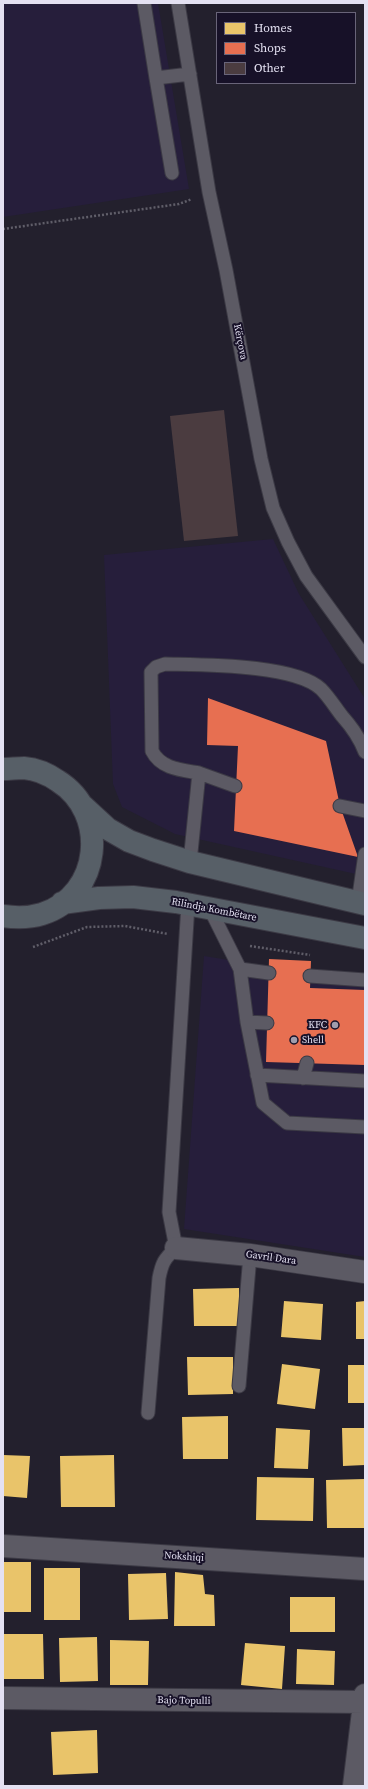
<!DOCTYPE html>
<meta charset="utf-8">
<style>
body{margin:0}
#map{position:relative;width:368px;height:1789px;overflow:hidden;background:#23202d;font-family:"Source Serif 4",serif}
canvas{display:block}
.frame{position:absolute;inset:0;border:4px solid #e4e1f2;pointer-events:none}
.legend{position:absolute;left:216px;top:12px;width:140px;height:72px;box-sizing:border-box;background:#171128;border:1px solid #696479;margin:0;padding:5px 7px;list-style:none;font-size:12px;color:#e4e1f2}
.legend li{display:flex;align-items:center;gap:8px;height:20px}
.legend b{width:20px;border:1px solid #696479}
</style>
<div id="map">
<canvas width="368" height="1789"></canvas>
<div class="frame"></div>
<ul class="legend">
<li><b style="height:11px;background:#e9c46a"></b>Homes</li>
<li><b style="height:11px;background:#e76f51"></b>Shops</li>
<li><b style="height:11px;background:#4b3c40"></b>Other</li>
</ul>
</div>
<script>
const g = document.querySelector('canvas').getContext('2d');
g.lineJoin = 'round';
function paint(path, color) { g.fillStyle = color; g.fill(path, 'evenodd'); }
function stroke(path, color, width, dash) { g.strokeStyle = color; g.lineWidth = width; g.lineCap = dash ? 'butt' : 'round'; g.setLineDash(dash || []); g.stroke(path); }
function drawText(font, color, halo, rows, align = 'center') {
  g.font = font + ' "Source Serif 4",serif'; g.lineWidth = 4; g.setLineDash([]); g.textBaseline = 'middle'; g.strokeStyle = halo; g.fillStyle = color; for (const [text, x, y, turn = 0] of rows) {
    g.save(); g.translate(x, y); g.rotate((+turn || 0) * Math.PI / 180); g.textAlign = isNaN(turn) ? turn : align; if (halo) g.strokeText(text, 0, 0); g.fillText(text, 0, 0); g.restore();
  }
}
paint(new Path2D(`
 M 3,3 L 158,3 L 189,189 L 3,217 Z
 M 273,539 L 299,594 L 365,699 L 365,876 L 175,834 L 122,807 L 113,784 L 104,555 Z
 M 204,956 L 365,982 L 365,1257 L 184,1229 Z`), '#261e3b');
paint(new Path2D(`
 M 239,1288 L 239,1326 L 194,1326 L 193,1289 Z
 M 284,1301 L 323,1304 L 321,1340 L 281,1337 Z
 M 365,1301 L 365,1339 L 356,1339 L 356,1302 Z
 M 187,1357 L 233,1357 L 233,1394 L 188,1395 Z
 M 282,1364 L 320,1369 L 315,1409 L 277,1404 Z
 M 348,1365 L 365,1365 L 365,1403 L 348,1403 Z
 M 228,1416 L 228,1459 L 183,1459 L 182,1417 Z
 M 276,1428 L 310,1430 L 308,1469 L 274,1468 Z
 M 342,1428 L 365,1428 L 365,1465 L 343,1466 Z
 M 3,1455 L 30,1456 L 27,1498 L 3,1496 Z
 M 114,1455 L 115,1507 L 61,1507 L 60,1456 Z
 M 257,1477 L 314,1478 L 313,1521 L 256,1520 Z
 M 365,1479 L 365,1528 L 327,1528 L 326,1480 Z
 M 3,1562 L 31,1562 L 31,1612 L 3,1612 Z
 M 44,1568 L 80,1568 L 80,1620 L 44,1620 Z
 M 175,1572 L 203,1575 L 205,1594 L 214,1595 L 215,1626 L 174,1626 Z
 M 166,1573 L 168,1619 L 129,1620 L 128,1574 Z
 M 290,1597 L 335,1597 L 335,1632 L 290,1632 Z
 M 3,1634 L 43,1634 L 44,1679 L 3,1679 Z
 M 97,1637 L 98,1681 L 60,1682 L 59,1638 Z
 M 110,1640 L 149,1641 L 148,1685 L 110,1685 Z
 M 245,1643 L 285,1646 L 282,1689 L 241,1685 Z
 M 297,1649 L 335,1651 L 334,1685 L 296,1684 Z
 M 97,1730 L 98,1773 L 53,1775 L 51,1732 Z`), '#e9c46a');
paint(new Path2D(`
 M 208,698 L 326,741 L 340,806 L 358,857 L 234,831 L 238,746 L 207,745 Z
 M 269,959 L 311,961 L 310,988 L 365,990 L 365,1065 L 266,1062 Z`), '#e76f51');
paint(new Path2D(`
 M 224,410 L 238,536 L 184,541 L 170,416 Z`), '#4b3c40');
const service = new Path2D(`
 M 144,3 L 156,78 L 190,74
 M 178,3 L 209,192 L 226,270 L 261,459 L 273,508 L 288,542 L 306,576 L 365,657
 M 156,78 L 172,173
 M 199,773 C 182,770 161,769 152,751 L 151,672 L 156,667 L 165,664 C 202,665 294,664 321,689 C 329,697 335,707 342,716 C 351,726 360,739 365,752
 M 340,806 L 365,811
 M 190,862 L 199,773 L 235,786
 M 358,903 L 365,854
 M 210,909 L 240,969 L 269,973
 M 240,969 L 247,1022 L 263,1103 L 287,1123 L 365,1127
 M 310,976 L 365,980
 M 247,1022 L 267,1023
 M 257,1075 L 365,1081
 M 303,1078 L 307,1063
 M 239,1386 L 250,1255
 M 148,1413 L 159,1278 C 162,1263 164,1259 176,1248 L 169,1212 L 188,904`);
const minor = new Path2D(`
 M 176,1248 L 250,1255 L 365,1272
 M 3,1546 L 365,1569
 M 3,1698 L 364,1702
 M 354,1786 L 365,1695`);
const primary = new Path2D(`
 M 3,769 C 10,769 17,768 24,768 C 36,769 48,774 58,781 C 109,813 102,895 42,914 C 29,918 17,918 3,916
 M 83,806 L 108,829 L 129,841 L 153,850 L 190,862 L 365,904
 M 62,903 L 99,898 L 133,897 L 176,902 L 365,938`);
stroke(service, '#3c3a45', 15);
stroke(minor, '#3c3a45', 24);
stroke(primary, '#3c3a45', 24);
stroke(new Path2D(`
 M 3,229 L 179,204 L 192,199
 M 250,946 L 310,955
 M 33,947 L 87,927 L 125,926 L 168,934`), '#605e69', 2.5, [2, 2]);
stroke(service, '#5c5a64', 13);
stroke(minor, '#5c5a64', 22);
stroke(primary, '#575f67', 22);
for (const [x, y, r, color] of [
 [335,1025,4,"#a09dad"],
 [294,1040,4,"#a09dad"]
]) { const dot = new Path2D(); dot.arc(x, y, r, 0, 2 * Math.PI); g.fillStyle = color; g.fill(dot); stroke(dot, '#171128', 1.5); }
drawText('10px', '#e4e1f2', '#171128', [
 ["Kërçova",240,342,79],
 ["Rilindja Kombëtare",214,910,11],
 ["Gavril Dara",271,1258,8],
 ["Nokshiqi",184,1557,4],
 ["Bajo Topulli",184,1701,1]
]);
drawText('10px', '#e4e1f2', '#171128', [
 ["KFC",327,1025],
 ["Shell",302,1040,"left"]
], 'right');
</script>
